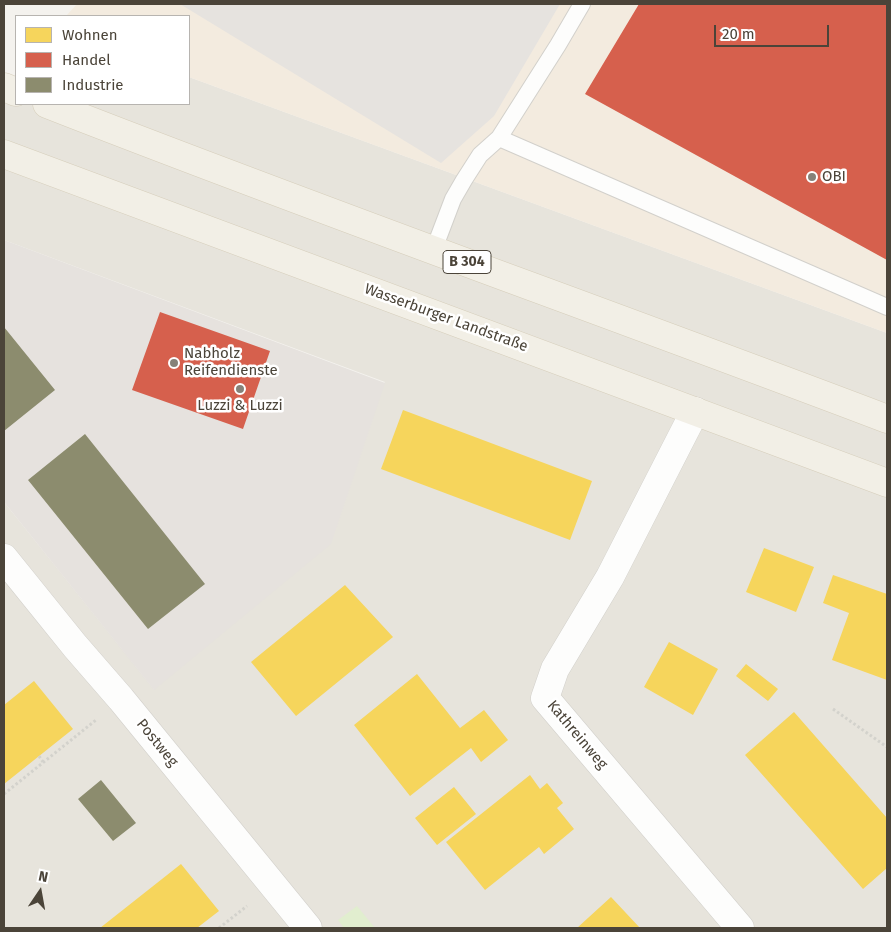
<!DOCTYPE html>
<meta charset="utf-8">
<style>
body{margin:0}
#map{position:relative;width:891px;height:932px;overflow:hidden;background:#f4f2ee;font-family:"Fira Sans",sans-serif}
canvas{display:block}
.frame{position:absolute;inset:0;border:5px solid #4b4439;pointer-events:none}
.legend{position:absolute;left:15px;top:15px;width:175px;height:90px;box-sizing:border-box;background:#fff;border:1px solid #b7b4b0;margin:0;padding:6px 9px;list-style:none;font-size:15px;color:#4b4439}
.legend li{display:flex;align-items:center;gap:10px;height:25px}
.legend b{width:25px;border:1px solid #b7b4b0}
.north{position:absolute;left:15px;top:867px;width:50px;height:50px;-webkit-text-stroke:4px #fff;paint-order:stroke;rotate:12deg;font-size:14px;font-weight:700;line-height:20px;text-align:center;color:#4b4439}
.north::after{content:'';display:block;margin:auto;width:18px;height:22px;background:#4b4439;clip-path:polygon(50% 0,100% 100%,50% 72%,0 100%)}
.scale{position:absolute;left:714px;top:25px;width:115px;height:22px;box-sizing:border-box;border:2px solid #4b4439;border-top:0;padding-left:6px;font-size:15px;line-height:18px;white-space:nowrap;color:#4b4439;-webkit-text-stroke:4px #fff;paint-order:stroke}
</style>
<div id="map">
<canvas width="891" height="932"></canvas>
<div class="frame"></div>
<ul class="legend">
<li><b style="height:14px;background:#f6d55c"></b>Wohnen</li>
<li><b style="height:14px;background:#d6604d"></b>Handel</li>
<li><b style="height:14px;background:#8c8c6e"></b>Industrie</li>
</ul>
<div class="north">N</div>
<div class="scale">20 m</div>
</div>
<script>
const g = document.querySelector('canvas').getContext('2d');
g.lineJoin = 'round';
function paint(path, color) { g.fillStyle = color; g.fill(path, 'evenodd'); }
function stroke(path, color, width, dash) { g.strokeStyle = color; g.lineWidth = width; g.lineCap = dash ? 'butt' : 'round'; g.setLineDash(dash || []); g.stroke(path); }
function drawText(font, color, halo, rows, align = 'center') {
  g.font = font + ' "Fira Sans",sans-serif'; g.lineWidth = 5; g.setLineDash([]); g.textBaseline = 'middle'; g.strokeStyle = halo; g.fillStyle = color; for (const [text, x, y, turn = 0] of rows) {
    g.save(); g.translate(x, y); g.rotate((+turn || 0) * Math.PI / 180); g.textAlign = isNaN(turn) ? turn : align; if (halo) g.strokeText(text, 0, 0); g.fillText(text, 0, 0); g.restore();
  }
}
paint(new Path2D(`
 M 189,77 L 887,333 L 887,928 L 4,928 L 4,502 L 154,689 L 385,382 L 4,240 L 4,101 L 16,104 L 189,104 Z`), '#e7e4dc');
paint(new Path2D(`
 M 77,4 L 887,4 L 887,333 L 189,77 L 189,16 L 66,16 Z`), '#f3ebdf');
paint(new Path2D(`
 M 4,240 L 385,383 L 331,544 L 154,690 L 4,502 Z`), '#e6e2de');
paint(new Path2D(`
 M 357,906 L 375,928 L 344,928 L 338,920 Z`), '#e1eecf');
paint(new Path2D(`
 M 180,4 L 179,4 L 560,4 L 494,116 L 441,163 Z`), '#e6e3df');
paint(new Path2D(`
 M 403,410 L 592,481 L 570,540 L 381,469 Z
 M 764,548 L 814,567 L 796,612 L 746,592 Z
 M 833,575 L 887,594 L 887,680 L 832,660 L 849,613 L 823,603 Z
 M 345,585 L 393,637 L 296,716 L 251,662 Z
 M 669,642 L 718,669 L 693,715 L 644,687 Z
 M 746,664 L 778,689 L 768,701 L 736,676 Z
 M 417,674 L 460,728 L 484,710 L 508,740 L 481,762 L 471,748 L 410,796 L 354,725 Z
 M 34,681 L 73,729 L 4,784 L 4,705 Z
 M 794,712 L 887,818 L 887,868 L 863,889 L 745,755 Z
 M 530,775 L 540,789 L 547,783 L 563,803 L 557,808 L 574,829 L 544,854 L 539,847 L 485,890 L 446,842 Z
 M 454,787 L 476,814 L 437,845 L 415,818 Z
 M 181,864 L 219,911 L 197,928 L 100,928 Z
 M 611,897 L 640,928 L 577,928 Z`), '#f6d55c');
paint(new Path2D(`
 M 639,4 L 887,4 L 887,260 L 585,94 Z
 M 160,312 L 270,351 L 243,429 L 132,390 Z`), '#d6604d');
paint(new Path2D(`
 M 4,327 L 55,390 L 4,431 Z
 M 85,434 L 205,584 L 148,629 L 28,480 Z
 M 101,780 L 136,823 L 113,841 L 78,799 Z`), '#8c8c6e');
const lane = new Path2D(`
 M 499,138 L 887,307
 M 434,249 L 453,199 L 464,180 L 480,155 L 499,138 L 558,45 L 582,4`);
const street = new Path2D(`
 M 695,411 L 610,577 L 555,669 L 545,698 L 740,928
 M 4,558 L 75,646 L 121,699 L 308,928`);
const primary = new Path2D(`
 M 4,87 L 16,92
 M 47,104 C 325,213 608,313 887,419
 M 4,154 L 887,483`);
stroke(lane, '#d2d0cb', 18);
stroke(street, '#d2d0cb', 29);
stroke(primary, '#d6cebb', 29);
stroke(new Path2D(`
 M 833,709 L 887,747
 M 39,756 L 43,762
 M 4,794 L 96,720
 M 219,928 L 247,906`), '#d3d2cc', 3, [2.5, 2.5]);
stroke(lane, '#fdfdfc', 16);
stroke(street, '#fdfdfc', 28);
stroke(primary, '#f2efe6', 28);
for (const [x, y, r, color] of [
 [812,177,5,"#868178"],
 [174,363,5,"#868178"],
 [240,389,5,"#868178"]
]) { const dot = new Path2D(); dot.arc(x, y, r, 0, 2 * Math.PI); g.fillStyle = color; g.fill(dot); stroke(dot, '#fff', 2); }
for (const [x, y, w] of [
 [467,262,48]
]) { const box = new Path2D(); box.roundRect(x - w / 2, y - 11.5, w, 23, 4); g.fillStyle = '#fff'; g.fill(box); stroke(box, '#4b4439', 1); }
drawText('bold 14px', '#4b4439', null, [
 ["B 304",467,262]
]);
drawText('15px', '#4b4439', '#fff', [
 ["OBI",822,177],
 ["Nabholz",184,354],
 ["Reifendienste",184,371],
 ["Luzzi & Luzzi",240,406,"center"]
], 'left');
drawText('15px', '#4b4439', '#fff', [
 ["Wasserburger Landstraße",446,318,20],
 ["Kathreinweg",577,735,50],
 ["Postweg",157,743,51]
]);
</script>
